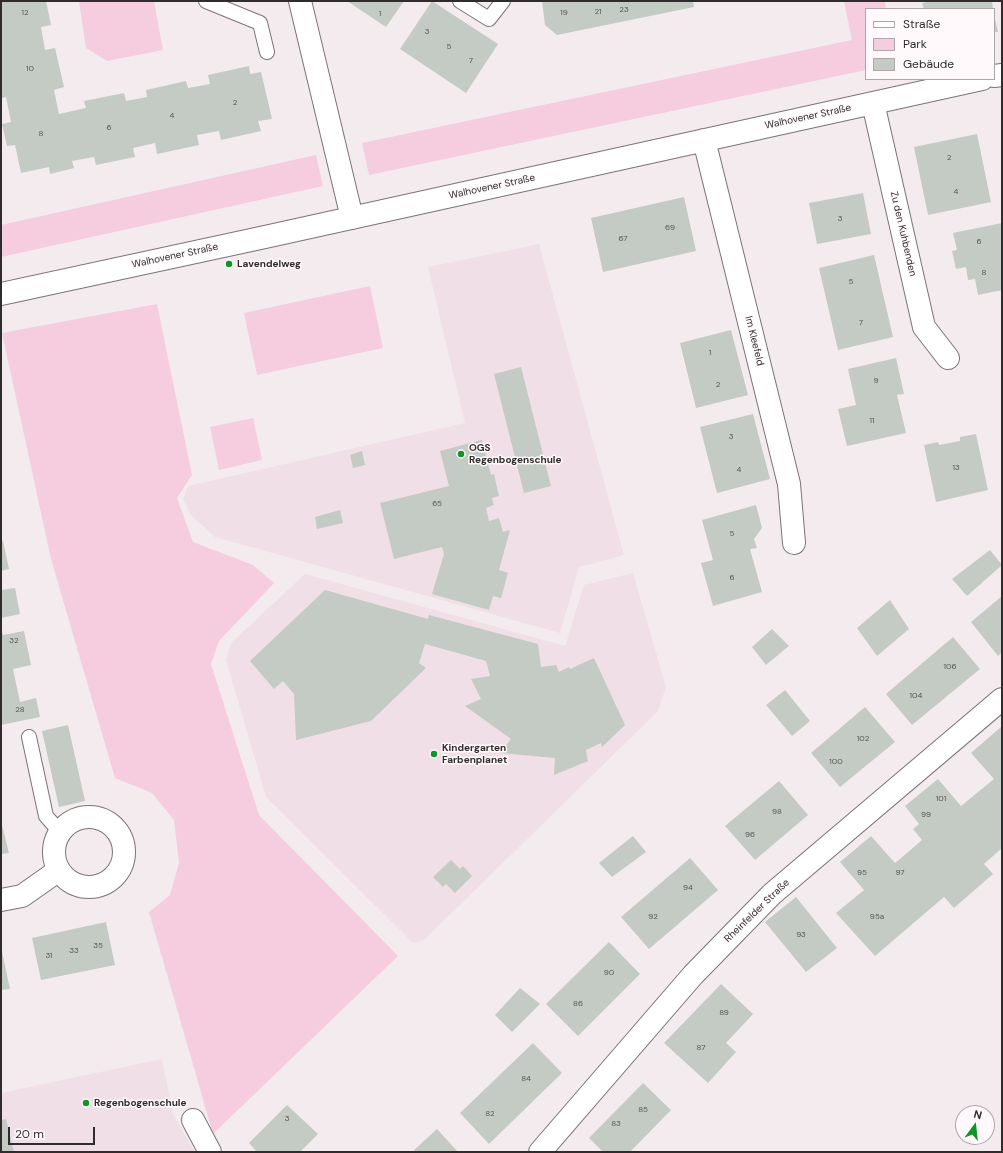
<!DOCTYPE html>
<meta charset="utf-8">
<style>
body{margin:0}
#map{position:relative;width:1003px;height:1153px;overflow:hidden;background:#f4ebee;font-family:"DM Sans",sans-serif}
canvas{display:block}
.frame{position:absolute;inset:0;border:2px solid #302c2e;pointer-events:none}
.legend{position:absolute;left:865px;top:8px;width:130px;height:72px;box-sizing:border-box;background:#fff9fb;border:1px solid #aca7a9;margin:0;padding:5px 7px;list-style:none;font-size:12px;color:#302c2e}
.legend li{display:flex;align-items:center;gap:8px;height:20px}
.legend b{width:20px;border:1px solid #aca7a9}
.north{position:absolute;left:955px;top:1105px;width:40px;height:40px;box-sizing:border-box;background:#fff9fb;border:1px solid #aca7a9;border-radius:50%;rotate:15deg;font-size:11px;font-weight:700;line-height:16px;text-align:center;color:#302c2e}
.north::after{content:'';display:block;margin:auto;width:14px;height:18px;background:#0e9529;clip-path:polygon(50% 0,100% 100%,50% 72%,0 100%)}
.scale{position:absolute;left:8px;top:1127px;width:87px;height:18px;box-sizing:border-box;border:2px solid #302c2e;border-top:0;padding-left:5px;font-size:12px;line-height:14px;white-space:nowrap;color:#302c2e;-webkit-text-stroke:3px #fff9fb;paint-order:stroke}
</style>
<div id="map">
<canvas width="1003" height="1153"></canvas>
<div class="frame"></div>
<ul class="legend">
<li><b style="height:5px;background:#fff"></b>Straße</li>
<li><b style="height:11px;background:#f5cdde"></b>Park</li>
<li><b style="height:11px;background:#c4cbc4"></b>Gebäude</li>
</ul>
<div class="north">N</div>
<div class="scale">20 m</div>
</div>
<script>
const g = document.querySelector('canvas').getContext('2d');
g.lineJoin = 'round';
function paint(path, color) { g.fillStyle = color; g.fill(path, 'evenodd'); }
function stroke(path, color, width, dash) { g.strokeStyle = color; g.lineWidth = width; g.lineCap = dash ? 'butt' : 'round'; g.setLineDash(dash || []); g.stroke(path); }
function drawText(font, color, halo, rows, align = 'center') {
  g.font = font + ' "DM Sans",sans-serif'; g.lineWidth = 3; g.setLineDash([]); g.textBaseline = 'middle'; g.strokeStyle = halo; g.fillStyle = color; for (const [text, x, y, turn = 0] of rows) {
    g.save(); g.translate(x, y); g.rotate((+turn || 0) * Math.PI / 180); g.textAlign = isNaN(turn) ? turn : align; if (halo) g.strokeText(text, 0, 0); g.fillText(text, 0, 0); g.restore();
  }
}
paint(new Path2D(`
 M 539,244 L 624,555 L 579,567 L 560,633 L 215,537 L 191,515 L 183,499 L 188,486 L 465,423 L 428,267 Z
 M 633,573 L 666,687 L 658,711 L 423,941 L 413,943 L 266,797 L 226,660 L 231,643 L 305,574 L 565,646 L 584,585 Z
 M 162,1059 L 173,1114 L 195,1152 L 1,1152 L 1,1093 Z`), '#f1dfe7');
paint(new Path2D(`
 M 79,1 L 154,1 L 163,50 L 107,61 L 86,48 Z
 M 844,1 L 885,1 L 886,9 L 866,9 L 866,70 L 369,175 L 362,143 L 852,40 Z
 M 316,155 L 323,186 L 1,257 L 1,225 Z
 M 370,286 L 383,348 L 257,375 L 244,313 Z
 M 157,304 L 192,475 L 177,498 L 193,542 L 253,565 L 274,583 L 219,641 L 211,664 L 259,815 L 398,956 L 213,1134 L 149,912 L 170,895 L 179,863 L 174,820 L 152,793 L 115,778 L 51,559 L 2,333 Z
 M 253,418 L 262,460 L 219,470 L 210,427 Z`), '#f5cdde');
paint(new Path2D(`
 M 1,1 L 46,1 L 51,25 L 41,27 L 45,50 L 55,48 L 64,87 L 54,90 L 59,114 L 86,108 L 84,101 L 124,93 L 126,101 L 147,97 L 146,90 L 186,81 L 188,88 L 210,84 L 208,75 L 249,66 L 250,74 L 261,72 L 272,119 L 258,121 L 261,131 L 221,140 L 219,131 L 197,135 L 199,145 L 157,154 L 155,143 L 133,148 L 135,157 L 96,165 L 94,157 L 72,161 L 74,168 L 50,174 L 49,167 L 21,173 L 15,145 L 7,146 L 2,124 L 11,122 L 6,97 L 1,98 Z
 M 347,1 L 404,1 L 386,27 Z
 M 432,1 L 498,44 L 466,93 L 400,49 Z
 M 542,1 L 693,1 L 694,7 L 557,35 L 545,25 Z
 M 932,1 L 992,1 L 993,9 L 924,9 L 922,3 Z
 M 994,15 L 998,32 L 994,32 Z
 M 977,134 L 991,202 L 928,215 L 914,147 Z
 M 863,193 L 871,234 L 817,244 L 809,203 Z
 M 684,197 L 696,251 L 603,272 L 591,218 Z
 M 1002,223 L 1002,290 L 978,295 L 975,279 L 968,280 L 966,267 L 956,269 L 952,251 L 957,250 L 953,233 Z
 M 874,255 L 893,337 L 838,350 L 819,268 Z
 M 731,330 L 748,395 L 696,408 L 680,343 Z
 M 896,358 L 904,394 L 897,395 L 906,433 L 847,446 L 838,409 L 856,405 L 848,369 Z
 M 521,367 L 551,486 L 524,493 L 494,374 Z
 M 753,414 L 770,479 L 717,493 L 700,427 Z
 M 976,434 L 988,490 L 936,502 L 924,445 L 938,442 L 939,445 L 960,441 L 960,437 Z
 M 482,440 L 491,475 L 494,474 L 499,496 L 492,498 L 494,505 L 486,508 L 489,521 L 499,518 L 503,532 L 510,530 L 499,570 L 508,573 L 501,598 L 493,596 L 489,610 L 432,594 L 444,554 L 442,547 L 394,559 L 380,503 L 449,486 L 440,451 Z
 M 362,451 L 365,465 L 353,468 L 350,455 Z
 M 756,505 L 762,528 L 754,539 L 757,548 L 750,549 L 762,592 L 713,606 L 701,563 L 713,560 L 702,520 Z
 M 340,510 L 343,523 L 317,529 L 315,517 Z
 M 3,541 L 9,569 L 1,571 L 1,542 Z
 M 990,550 L 1002,565 L 967,596 L 952,579 Z
 M 15,588 L 20,614 L 1,618 L 1,590 Z
 M 325,590 L 428,619 L 429,615 L 538,644 L 541,667 L 556,665 L 559,672 L 569,667 L 570,669 L 594,658 L 625,725 L 602,747 L 601,743 L 586,750 L 588,761 L 554,775 L 555,758 L 500,753 L 511,739 L 465,706 L 481,699 L 471,679 L 490,676 L 486,661 L 425,644 L 419,663 L 426,668 L 371,721 L 296,740 L 294,694 L 283,681 L 274,689 L 250,661 Z
 M 1002,596 L 1002,652 L 998,656 L 971,622 Z
 M 890,600 L 909,629 L 877,656 L 857,628 Z
 M 1,629 L 3,635 L 24,631 L 31,665 L 13,669 L 20,702 L 36,698 L 40,717 L 1,725 Z
 M 772,629 L 789,646 L 766,665 L 752,647 Z
 M 953,637 L 980,669 L 912,725 L 886,694 Z
 M 785,690 L 810,721 L 792,736 L 766,705 Z
 M 865,707 L 895,742 L 840,787 L 811,753 Z
 M 68,725 L 85,801 L 59,807 L 42,731 Z
 M 1002,726 L 1002,848 L 984,864 L 993,874 L 954,908 L 944,897 L 875,956 L 836,913 L 864,890 L 840,862 L 871,836 L 895,863 L 907,853 L 922,840 L 913,829 L 919,824 L 905,806 L 938,779 L 961,806 L 994,779 L 971,753 Z
 M 779,781 L 808,815 L 755,860 L 725,826 Z
 M 1,821 L 9,853 L 1,854 Z
 M 633,836 L 646,852 L 612,877 L 599,863 Z
 M 690,858 L 718,890 L 649,949 L 621,917 Z
 M 451,860 L 460,869 L 463,866 L 472,876 L 455,893 L 446,884 L 443,887 L 433,877 Z
 M 796,897 L 837,948 L 806,972 L 765,922 Z
 M 106,922 L 115,965 L 41,980 L 32,938 Z
 M 609,942 L 640,974 L 578,1036 L 546,1004 Z
 M 1,947 L 10,989 L 1,990 Z
 M 721,984 L 753,1014 L 726,1043 L 736,1052 L 708,1083 L 664,1043 Z
 M 520,988 L 540,1004 L 512,1032 L 495,1015 Z
 M 533,1043 L 562,1073 L 489,1144 L 460,1113 Z
 M 643,1083 L 671,1110 L 630,1152 L 603,1152 L 589,1138 Z
 M 287,1105 L 318,1134 L 300,1152 L 257,1152 L 249,1143 Z
 M 6,1119 L 14,1152 L 1,1152 L 1,1120 Z
 M 437,1129 L 458,1152 L 416,1152 L 414,1150 Z`), '#c4cbc4');
const lane = new Path2D(`
 M 206,1 L 260,23 L 267,52
 M 460,1 L 489,19 L 503,1
 M 29,737 L 46,816 L 60,832`);
const street = new Path2D(`
 M 300,1 L 352,218
 M 994,76 L 1002,75
 M 873,103 L 924,327 L 948,358
 M 704,140 L 789,484 L 794,543
 M 1,294 L 265,237 L 982,79
 M54 852a35 35 0 1 1 70 0a35 35 0 1 1-70 0Z
 M 1,900 L 22,896 L 59,870
 M 193,1120 L 210,1152
 M 540,1152 L 693,975 L 772,894 L 1002,699`);
stroke(lane, '#7b7376', 16);
stroke(street, '#7b7376', 24);
stroke(lane, '#fff', 14);
stroke(street, '#fff', 22);
for (const [x, y, r, color] of [
 [229,264,4,"#0e9529"],
 [461,454,4,"#0e9529"],
 [434,754,4,"#0e9529"],
 [86,1103,4,"#0e9529"]
]) { const dot = new Path2D(); dot.arc(x, y, r, 0, 2 * Math.PI); g.fillStyle = color; g.fill(dot); stroke(dot, '#fff9fb', 1.5); }
drawText('8px', '#555454', null, [
 ["23",624,10],
 ["21",598,12],
 ["12",25,13],
 ["19",564,13],
 ["1",380,14],
 ["3",427,32],
 ["5",449,47],
 ["7",471,61],
 ["10",30,69],
 ["2",235,103],
 ["4",172,116],
 ["6",109,128],
 ["8",41,134],
 ["2",949,158],
 ["4",956,192],
 ["3",840,219],
 ["69",670,228],
 ["67",623,239],
 ["6",979,242],
 ["8",984,273],
 ["5",851,282],
 ["7",861,323],
 ["1",710,353],
 ["9",876,381],
 ["2",718,385],
 ["11",872,421],
 ["3",731,437],
 ["13",956,468],
 ["4",739,470],
 ["65",437,504],
 ["5",732,534],
 ["6",732,578],
 ["32",14,641],
 ["106",950,667],
 ["104",916,696],
 ["28",20,710],
 ["102",863,739],
 ["100",836,762],
 ["101",941,799],
 ["98",777,812],
 ["99",926,815],
 ["96",750,835],
 ["95",862,873],
 ["97",900,873],
 ["94",688,888],
 ["92",653,917],
 ["95a",877,917],
 ["93",801,935],
 ["35",98,946],
 ["33",74,951],
 ["31",49,956],
 ["90",609,973],
 ["86",578,1004],
 ["89",724,1013],
 ["87",701,1048],
 ["84",526,1079],
 ["85",643,1110],
 ["82",490,1114],
 ["3",287,1119],
 ["83",616,1124]
]);
drawText('10px', '#302c2e', '#fff9fb', [
 ["Walhovener Straße",808,117,-12],
 ["Walhovener Straße",492,187,-12],
 ["Zu den Kuhbenden",903,234,77],
 ["Walhovener Straße",175,256,-12],
 ["Im Kleefeld",754,341,76],
 ["Rheinfelder Straße",757,911,-44]
]);
drawText('bold 10px', '#302c2e', '#fff9fb', [
 ["Lavendelweg",237,264],
 ["OGS",469,448],
 ["Regenbogenschule",469,460],
 ["Kindergarten",442,748],
 ["Farbenplanet",442,760],
 ["Regenbogenschule",94,1103]
], 'left');
</script>
